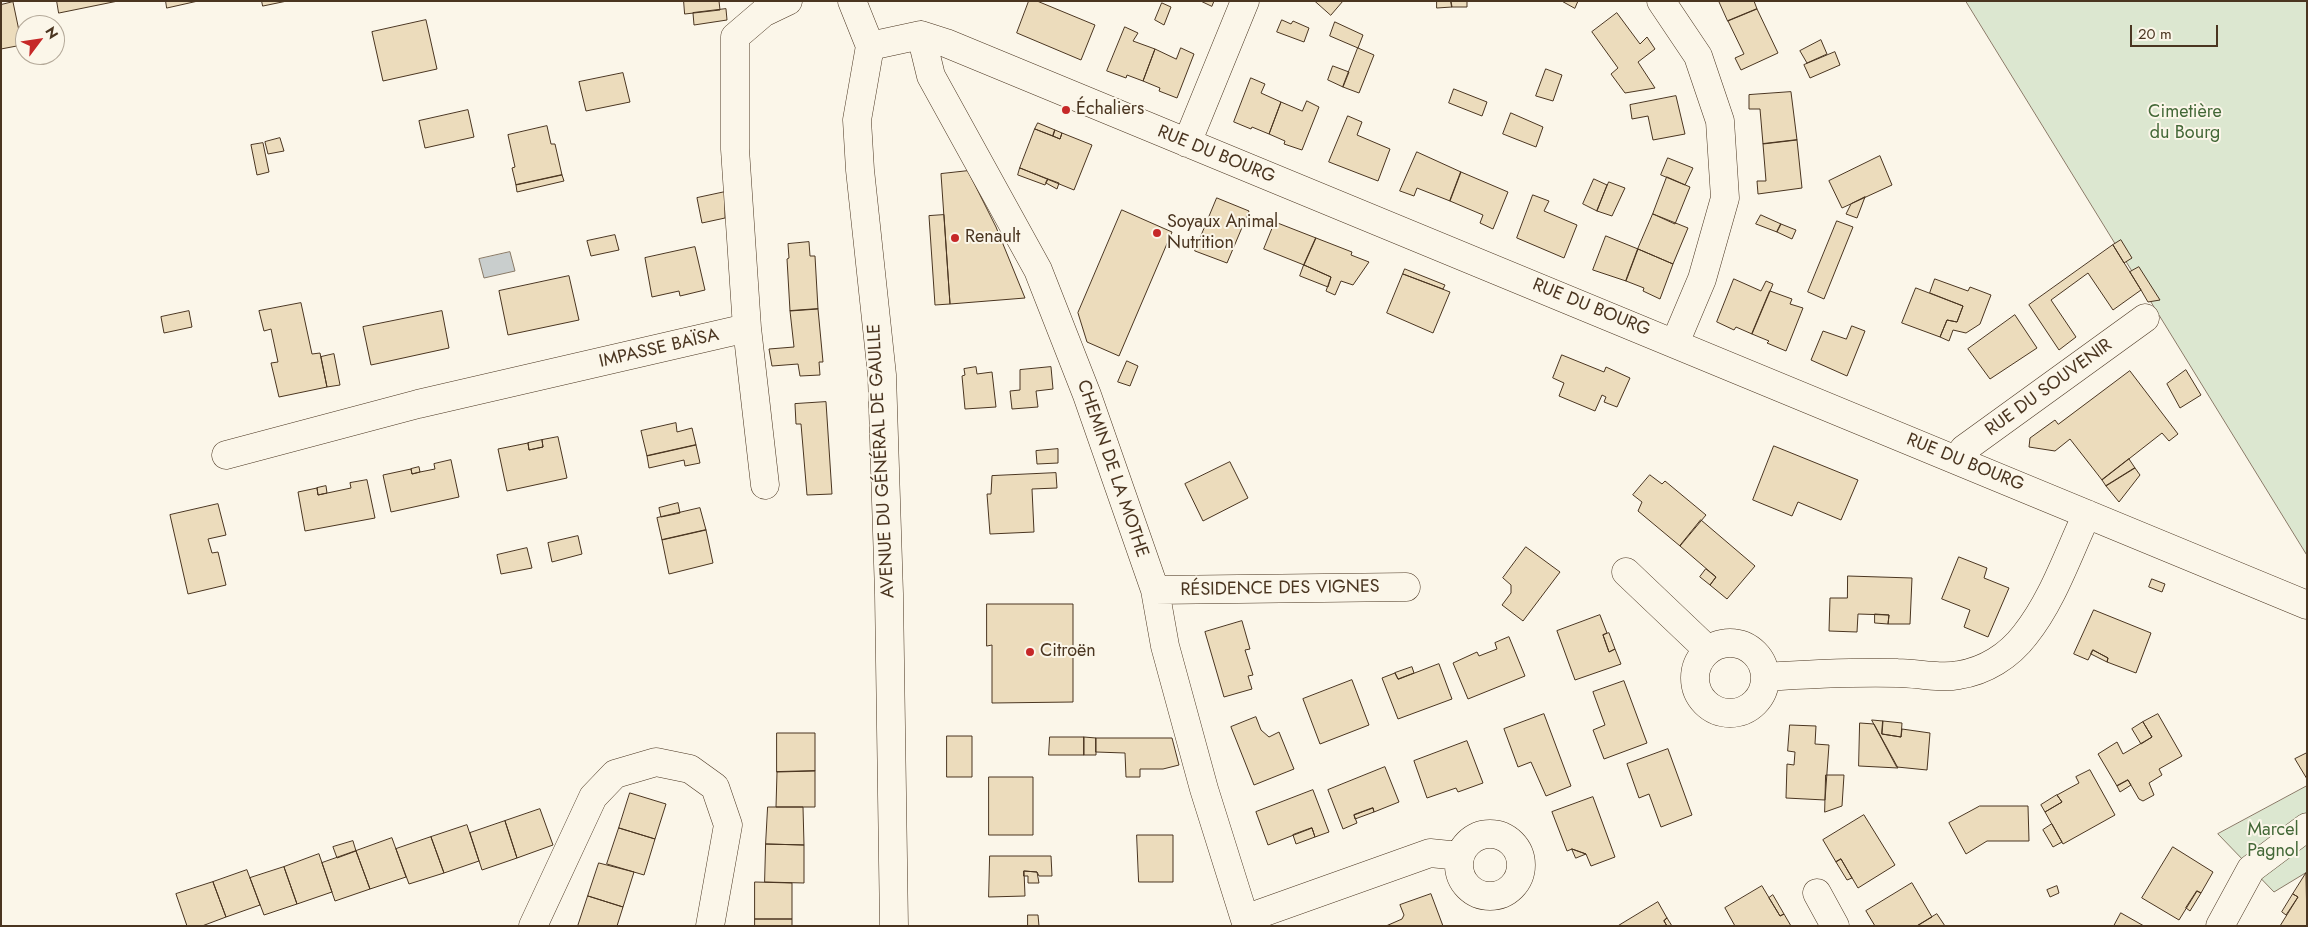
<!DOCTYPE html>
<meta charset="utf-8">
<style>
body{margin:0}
#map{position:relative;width:2308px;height:927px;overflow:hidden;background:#fbf6e9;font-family:Jost,sans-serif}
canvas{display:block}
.frame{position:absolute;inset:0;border:2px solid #4a3520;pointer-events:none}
.north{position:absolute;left:15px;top:15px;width:50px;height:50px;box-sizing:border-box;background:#fbf6e9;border:1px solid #b4a999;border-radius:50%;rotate:59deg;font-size:14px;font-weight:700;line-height:20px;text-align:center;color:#4a3520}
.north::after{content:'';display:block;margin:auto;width:18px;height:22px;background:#c62828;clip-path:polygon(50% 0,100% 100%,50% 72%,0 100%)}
.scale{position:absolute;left:2130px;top:25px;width:88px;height:22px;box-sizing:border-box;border:2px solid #4a3520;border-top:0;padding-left:6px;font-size:15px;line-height:18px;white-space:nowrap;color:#4a3520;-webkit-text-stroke:4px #fbf6e9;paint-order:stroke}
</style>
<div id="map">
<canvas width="2308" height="927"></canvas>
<div class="frame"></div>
<div class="north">N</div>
<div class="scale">20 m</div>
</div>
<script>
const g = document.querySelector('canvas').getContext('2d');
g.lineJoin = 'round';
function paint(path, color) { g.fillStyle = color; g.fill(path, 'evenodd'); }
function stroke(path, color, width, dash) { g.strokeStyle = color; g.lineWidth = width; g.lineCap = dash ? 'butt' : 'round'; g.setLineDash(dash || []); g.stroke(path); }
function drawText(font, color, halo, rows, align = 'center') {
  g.font = font + ' Jost,sans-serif'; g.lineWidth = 4; g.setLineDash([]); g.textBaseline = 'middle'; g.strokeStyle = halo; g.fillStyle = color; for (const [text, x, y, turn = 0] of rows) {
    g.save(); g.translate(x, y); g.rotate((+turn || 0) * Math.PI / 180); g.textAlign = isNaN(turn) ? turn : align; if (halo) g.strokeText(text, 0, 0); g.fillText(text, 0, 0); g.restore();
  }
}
const green = new Path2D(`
 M 1966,1 L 2307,1 L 2307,555 Z
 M 2307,786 L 2307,872 L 2274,892 L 2218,834 Z`);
paint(green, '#dce7d0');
stroke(green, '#887966', 1);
const water = new Path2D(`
 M 510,252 L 515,271 L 484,278 L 479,259 Z`);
paint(water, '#c9cecd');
stroke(water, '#887966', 1);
const building = new Path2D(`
 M 57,1 L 118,1 L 59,13 Z
 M 166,1 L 198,1 L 167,8 Z
 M 262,1 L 287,1 L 263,6 Z
 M 684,1 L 719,1 L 720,10 L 685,14 Z
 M 1029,1 L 1037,1 L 1095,25 L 1081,60 L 1017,33 Z
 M 1201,1 L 1214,1 L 1212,6 Z
 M 1315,1 L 1343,1 L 1331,15 Z
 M 1437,1 L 1451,1 L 1452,7 L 1437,8 Z
 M 1451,1 L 1467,1 L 1467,7 L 1452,7 Z
 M 1562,1 L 1578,1 L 1575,8 Z
 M 1719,1 L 1754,1 L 1757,9 L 1728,21 Z
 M 13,2 L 22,45 L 1,49 L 1,5 Z
 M 1162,3 L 1171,7 L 1164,25 L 1155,20 Z
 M 726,9 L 727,20 L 694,25 L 693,13 Z
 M 1757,9 L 1778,53 L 1741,70 L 1735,58 L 1744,54 L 1728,21 Z
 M 1617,13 L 1640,44 L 1647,37 L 1655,49 L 1638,62 L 1655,88 L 1625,93 L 1611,74 L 1618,68 L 1592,32 Z
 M 426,20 L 437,69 L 383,81 L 372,32 Z
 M 1282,20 L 1291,24 L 1293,21 L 1309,28 L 1304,42 L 1277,32 Z
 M 1335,22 L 1363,35 L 1358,48 L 1330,36 Z
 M 1125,27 L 1138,33 L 1133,41 L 1155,49 L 1143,81 L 1127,75 L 1126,78 L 1107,71 Z
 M 1821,40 L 1827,54 L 1807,63 L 1800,51 Z
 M 1181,48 L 1194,54 L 1177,98 L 1159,91 L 1160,88 L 1143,81 L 1155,49 L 1176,59 Z
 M 1358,48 L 1374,55 L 1359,93 L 1343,87 Z
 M 1835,52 L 1840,65 L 1810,78 L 1804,65 Z
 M 1333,66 L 1349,72 L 1343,87 L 1328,80 Z
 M 1546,69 L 1562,75 L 1553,101 L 1536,96 Z
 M 623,73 L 630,102 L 586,111 L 579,82 Z
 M 1251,78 L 1265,84 L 1261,93 L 1281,102 L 1269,134 L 1252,127 L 1251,129 L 1234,122 Z
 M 1454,89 L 1487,102 L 1482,116 L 1449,103 Z
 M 1791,92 L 1797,140 L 1763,144 L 1760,109 L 1749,109 L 1749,95 Z
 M 1676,96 L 1685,134 L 1653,140 L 1648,116 L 1632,119 L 1630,105 Z
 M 1307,101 L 1319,107 L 1302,150 L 1284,144 L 1285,141 L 1269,134 L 1281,102 L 1302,111 Z
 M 468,110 L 474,137 L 425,148 L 419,121 Z
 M 1511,113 L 1543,127 L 1536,147 L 1503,134 Z
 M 1348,116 L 1362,122 L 1357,135 L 1390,149 L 1378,181 L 1329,162 Z
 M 1038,123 L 1055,130 L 1053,136 L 1035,129 Z
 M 547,126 L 551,144 L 555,144 L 562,175 L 516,185 L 512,168 L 515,167 L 508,135 Z
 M 1035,129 L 1060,139 L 1062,133 L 1092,145 L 1074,190 L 1020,168 Z
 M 1055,130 L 1062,133 L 1060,139 L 1053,136 Z
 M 280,138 L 284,151 L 268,154 L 265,142 Z
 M 1797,140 L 1802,188 L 1758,194 L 1757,181 L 1766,181 L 1763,144 Z
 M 263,143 L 269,172 L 257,175 L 251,145 Z
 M 1417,152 L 1461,172 L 1450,201 L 1417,188 L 1414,196 L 1400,191 Z
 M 1880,156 L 1892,185 L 1842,208 L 1829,181 Z
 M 1668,158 L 1693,168 L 1685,185 L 1661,175 Z
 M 1020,168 L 1048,179 L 1045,185 L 1018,175 Z
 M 968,171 L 996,227 L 1025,298 L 950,304 L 941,174 Z
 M 1461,172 L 1508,192 L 1493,229 L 1480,223 L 1483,215 L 1450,201 Z
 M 562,175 L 564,181 L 517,192 L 516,185 Z
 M 1667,177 L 1690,187 L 1675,224 L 1653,214 Z
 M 1048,179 L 1059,183 L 1057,189 L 1046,183 Z
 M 1594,179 L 1607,185 L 1597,211 L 1583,204 Z
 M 1609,182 L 1625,188 L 1612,216 L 1597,211 Z
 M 725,192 L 725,218 L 702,223 L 697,198 Z
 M 1533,195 L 1549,201 L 1544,211 L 1577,225 L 1564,258 L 1517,238 Z
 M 1865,197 L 1857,218 L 1846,214 L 1851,204 Z
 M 1217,198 L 1249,211 L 1227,263 L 1195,251 Z
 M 1122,210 L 1172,232 L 1119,356 L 1087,342 L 1078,313 Z
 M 1653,214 L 1688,228 L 1673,264 L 1638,249 Z
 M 944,215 L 950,304 L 935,305 L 929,216 Z
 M 1761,215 L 1781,224 L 1777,232 L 1756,224 Z
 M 1837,221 L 1853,227 L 1824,299 L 1808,292 Z
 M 1275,222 L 1316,238 L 1304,265 L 1264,249 Z
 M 1781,224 L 1796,230 L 1792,239 L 1777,232 Z
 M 615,235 L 619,250 L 591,256 L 587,241 Z
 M 1606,236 L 1638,249 L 1626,281 L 1593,270 Z
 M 1316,238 L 1352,252 L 1351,255 L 1369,262 L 1353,285 L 1341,281 L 1335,295 L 1326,291 L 1331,277 L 1304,265 Z
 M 2121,240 L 2132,258 L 2124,263 L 2113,245 Z
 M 809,242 L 810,256 L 815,256 L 818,309 L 790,311 L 787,259 L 789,258 L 788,244 Z
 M 2113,245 L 2141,290 L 2113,310 L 2088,273 L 2051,300 L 2076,337 L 2059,350 L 2029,305 Z
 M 695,247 L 705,290 L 680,296 L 679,291 L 652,297 L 645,258 Z
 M 1638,249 L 1673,264 L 1660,299 L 1643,291 L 1644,288 L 1626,281 Z
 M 1304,265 L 1331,277 L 1328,287 L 1300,276 Z
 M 2139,267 L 2160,300 L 2148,302 L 2141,290 L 2130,272 Z
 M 1405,269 L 1445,285 L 1443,289 L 1403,274 Z
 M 1403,274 L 1450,292 L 1433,333 L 1387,313 Z
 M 569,276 L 579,320 L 508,335 L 499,291 Z
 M 1734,279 L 1761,291 L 1766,281 L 1773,284 L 1752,334 L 1736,327 L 1734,330 L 1717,322 Z
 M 1935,279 L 1968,291 L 1970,287 L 1991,295 L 1980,324 L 1966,333 L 1953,330 L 1949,341 L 1940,337 L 1947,320 L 1957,322 L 1963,306 L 1930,293 Z
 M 1916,288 L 1963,306 L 1957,322 L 1947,320 L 1940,337 L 1902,323 Z
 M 1770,291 L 1792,299 L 1790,304 L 1803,308 L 1786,351 L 1767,343 L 1769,341 L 1752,334 Z
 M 301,303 L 312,354 L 320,353 L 327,387 L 279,397 L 271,363 L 278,362 L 271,329 L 264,331 L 259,311 Z
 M 818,309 L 823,362 L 819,362 L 820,375 L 800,376 L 798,364 L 772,366 L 769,349 L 794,347 L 790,311 Z
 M 189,311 L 192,327 L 164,333 L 161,317 Z
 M 442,311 L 449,348 L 371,365 L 363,327 Z
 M 2015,315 L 2037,348 L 1990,379 L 1968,349 Z
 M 1852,326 L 1865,331 L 1847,376 L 1811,360 L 1823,331 L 1846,339 Z
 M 334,354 L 340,385 L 327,387 L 321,357 Z
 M 1562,355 L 1604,372 L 1606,367 L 1630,378 L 1617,407 L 1604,402 L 1606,397 L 1602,395 L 1595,411 L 1559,396 L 1564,383 L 1553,378 Z
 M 1127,361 L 1138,366 L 1130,386 L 1118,382 Z
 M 976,367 L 977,374 L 992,372 L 996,407 L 965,409 L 962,376 L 965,375 L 964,369 Z
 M 1051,367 L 1053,389 L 1036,391 L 1038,407 L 1012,409 L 1010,391 L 1020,390 L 1020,370 Z
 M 2186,370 L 2201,395 L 2180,408 L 2167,384 Z
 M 2130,371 L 2178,434 L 2169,441 L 2162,433 L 2102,480 L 2070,439 L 2055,451 L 2029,447 L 2030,438 L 2055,420 L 2058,424 Z
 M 826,402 L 832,494 L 807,495 L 801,424 L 796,424 L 795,404 Z
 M 676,423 L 677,432 L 692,428 L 696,445 L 647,456 L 641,431 Z
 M 558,437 L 567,478 L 507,491 L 498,449 L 528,443 L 529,450 L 543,447 L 542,440 Z
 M 542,440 L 543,447 L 529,450 L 528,443 Z
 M 696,445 L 700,463 L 685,466 L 684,460 L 649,468 L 647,456 Z
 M 1774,446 L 1858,480 L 1841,520 L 1798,502 L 1792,516 L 1753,500 Z
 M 1058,449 L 1058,463 L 1037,464 L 1036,451 Z
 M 2129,459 L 2135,468 L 2106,486 L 2102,480 Z
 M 451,460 L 459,497 L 391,512 L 383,475 L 411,469 L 412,474 L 420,472 L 435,469 L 434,464 Z
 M 1230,462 L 1248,498 L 1203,521 L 1185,484 Z
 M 419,467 L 420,472 L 412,474 L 411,469 Z
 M 2135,468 L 2140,475 L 2119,502 L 2106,486 Z
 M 1056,473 L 1057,488 L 1032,489 L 1034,532 L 990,534 L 987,494 L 991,494 L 992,476 Z
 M 1650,475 L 1662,484 L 1665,481 L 1706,515 L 1680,546 L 1638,511 L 1642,502 L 1633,495 Z
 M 367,480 L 375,518 L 305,531 L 298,492 L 317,488 L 318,495 L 351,488 L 350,483 Z
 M 326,486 L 327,493 L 318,495 L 317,488 Z
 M 678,503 L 680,513 L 661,517 L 659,508 Z
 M 218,504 L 226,535 L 208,539 L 212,553 L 218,552 L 226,585 L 188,594 L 170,515 Z
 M 700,508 L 706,530 L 662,540 L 657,518 Z
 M 1701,520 L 1755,566 L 1727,599 L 1710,585 L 1716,577 L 1680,546 Z
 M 706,530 L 713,563 L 669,574 L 662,540 Z
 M 578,536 L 582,554 L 552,562 L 548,543 Z
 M 1526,547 L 1560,572 L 1523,621 L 1502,605 L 1511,593 L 1511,585 L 1503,578 Z
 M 527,548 L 532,568 L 501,574 L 497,555 Z
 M 1959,557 L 1987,568 L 1984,578 L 2009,588 L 1988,637 L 1964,627 L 1970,610 L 1942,599 Z
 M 1706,569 L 1716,577 L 1710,585 L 1700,577 Z
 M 1848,576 L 1912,578 L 1910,624 L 1888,624 L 1889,615 L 1858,614 L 1857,632 L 1829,631 L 1830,598 L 1847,598 Z
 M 2152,579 L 2165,584 L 2162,592 L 2149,587 Z
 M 987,604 L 1073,604 L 1073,702 L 992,703 L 992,645 L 987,646 Z
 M 2094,610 L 2151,633 L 2136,673 L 2107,662 L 2108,658 L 2093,650 L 2088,660 L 2074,654 Z
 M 1875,614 L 1889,615 L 1888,624 L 1875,623 Z
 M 1600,615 L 1607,633 L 1603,635 L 1609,652 L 1615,649 L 1621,664 L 1575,680 L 1557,631 Z
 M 1242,621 L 1250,649 L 1245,650 L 1253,675 L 1248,676 L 1252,689 L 1224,697 L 1205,632 Z
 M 1609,633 L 1615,649 L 1609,652 L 1603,635 Z
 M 1509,637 L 1525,676 L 1468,699 L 1453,663 L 1477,652 L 1479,656 L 1497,649 L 1495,643 Z
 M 2093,650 L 2108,658 L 2107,662 L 2091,654 Z
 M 1439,664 L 1452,699 L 1398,719 L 1382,678 L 1395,673 L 1398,679 Z
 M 1412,667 L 1414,673 L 1398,679 L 1395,673 Z
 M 1352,680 L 1369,725 L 1320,744 L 1303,699 Z
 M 1624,681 L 1647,743 L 1604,759 L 1593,730 L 1605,725 L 1593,692 Z
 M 1544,714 L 1571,786 L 1546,796 L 1531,762 L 1518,767 L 1504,729 Z
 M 2158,714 L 2182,756 L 2159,769 L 2162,775 L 2149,783 L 2154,795 L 2143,801 L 2139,799 L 2128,780 L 2117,786 L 2098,754 L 2117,742 L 2123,754 L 2152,737 L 2143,722 Z
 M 1256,717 L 1261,730 L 1269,737 L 1279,732 L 1294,769 L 1254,785 L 1231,727 Z
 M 1872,720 L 1883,721 L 1882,734 L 1901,737 L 1902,729 L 1930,733 L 1927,770 L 1897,767 Z
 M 1883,721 L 1902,723 L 1901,737 L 1882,734 Z
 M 2143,722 L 2152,737 L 2141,744 L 2132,729 Z
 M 1860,723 L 1874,724 L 1898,768 L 1859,766 Z
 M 1790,725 L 1816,726 L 1815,744 L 1829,745 L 1825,800 L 1786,798 L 1787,764 L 1794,765 L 1795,752 L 1788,751 Z
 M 777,733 L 815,733 L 815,771 L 777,772 Z
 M 947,736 L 972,736 L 972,777 L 947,777 Z
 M 1050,737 L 1084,737 L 1084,755 L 1049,755 Z
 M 1084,737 L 1096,738 L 1096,755 L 1084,755 Z
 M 1096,738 L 1172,738 L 1179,765 L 1163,769 L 1140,769 L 1140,777 L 1126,777 L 1125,753 L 1096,752 Z
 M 1467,741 L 1483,783 L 1458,792 L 1456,788 L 1427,798 L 1414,761 Z
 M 1668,749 L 1692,815 L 1661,827 L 1649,794 L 1639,798 L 1627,764 Z
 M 2307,753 L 2307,779 L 2295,759 Z
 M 1385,767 L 1399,802 L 1374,812 L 1373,808 L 1354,815 L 1357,823 L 1343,829 L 1328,790 Z
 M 2090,770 L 2115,815 L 2063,844 L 2045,812 L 2062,802 L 2057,795 L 2079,783 L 2076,777 Z
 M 815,771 L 815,807 L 776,807 L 777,772 Z
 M 1826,775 L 1844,775 L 1842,806 L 1825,812 Z
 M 989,777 L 1033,777 L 1033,835 L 989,835 Z
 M 2128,780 L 2131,785 L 2120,792 L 2117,786 Z
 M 1313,790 L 1329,832 L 1315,837 L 1312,828 L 1268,845 L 1256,812 Z
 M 630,793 L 666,804 L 655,839 L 619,828 Z
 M 2057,795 L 2062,802 L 2045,812 L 2041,805 Z
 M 1593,797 L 1615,857 L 1591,866 L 1586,854 L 1572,849 L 1567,851 L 1552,812 Z
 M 1980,806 L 2028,806 L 2029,841 L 1987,841 L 1966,854 L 1949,823 Z
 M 768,807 L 803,807 L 804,845 L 766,844 Z
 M 1373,808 L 1374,812 L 1355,819 L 1354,815 Z
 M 540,809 L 553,845 L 517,858 L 505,821 Z
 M 1864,815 L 1895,865 L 1858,888 L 1841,859 L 1836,862 L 1823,840 Z
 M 505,821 L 517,858 L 482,870 L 470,833 Z
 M 2052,824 L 2062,842 L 2053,847 L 2043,830 Z
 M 467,825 L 479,861 L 444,873 L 431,837 Z
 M 619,828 L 655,839 L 644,875 L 607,864 Z
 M 1312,828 L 1315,837 L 1296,844 L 1293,835 Z
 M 1137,835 L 1173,835 L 1173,882 L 1139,882 Z
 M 431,837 L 444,873 L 409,884 L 396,849 Z
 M 392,838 L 406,877 L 370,889 L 356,851 Z
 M 353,841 L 356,851 L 337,858 L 333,847 Z
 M 766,844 L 804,845 L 804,883 L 765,882 Z
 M 2173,847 L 2213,872 L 2201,893 L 2197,891 L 2179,920 L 2142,898 Z
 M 1572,849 L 1586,854 L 1576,858 Z
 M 356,851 L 370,889 L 335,901 L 322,863 Z
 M 319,854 L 332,892 L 297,904 L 284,867 Z
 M 990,856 L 1051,856 L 1052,876 L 1039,876 L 1037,872 L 1024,871 L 1025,896 L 989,897 Z
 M 1841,859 L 1852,878 L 1847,880 L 1836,862 Z
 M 599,863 L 634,872 L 623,907 L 588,896 Z
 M 284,867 L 297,904 L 264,915 L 250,878 Z
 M 247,870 L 260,905 L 226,917 L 213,882 Z
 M 1024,871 L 1037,872 L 1039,883 L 1028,883 L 1028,876 L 1024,876 Z
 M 2306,873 L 2307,926 L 2280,926 L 2298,897 L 2293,894 Z
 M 213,882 L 226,917 L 202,926 L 187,926 L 176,894 Z
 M 755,882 L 792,883 L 792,919 L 755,919 Z
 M 1912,883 L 1932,917 L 1917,926 L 1875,926 L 1866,911 Z
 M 1762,886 L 1780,916 L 1784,914 L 1791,926 L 1735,926 L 1725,908 Z
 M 2057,886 L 2059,893 L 2050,897 L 2047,890 Z
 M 2197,891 L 2201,893 L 2190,911 L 2186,908 Z
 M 1431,894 L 1443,926 L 1386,926 L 1402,919 L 1404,915 L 1400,905 Z
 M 2293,894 L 2298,897 L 2286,915 L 2282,912 Z
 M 1773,895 L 1784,914 L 1780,916 L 1769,898 Z
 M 588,896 L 623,907 L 617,926 L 578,926 Z
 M 1658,902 L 1667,918 L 1664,921 L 1667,926 L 1618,926 Z
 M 2121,913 L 2144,926 L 2114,926 Z
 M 1937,914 L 1945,926 L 1917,926 Z
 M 1028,915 L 1038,915 L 1039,926 L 1028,926 Z
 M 1667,918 L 1672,926 L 1667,926 L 1664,921 Z
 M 755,919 L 792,919 L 792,926 L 755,926 Z`);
paint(building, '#ecdcbc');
stroke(building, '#4a3520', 1);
const minor = new Path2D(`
 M 1661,1 L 1698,56 L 1720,121 L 1725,198 L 1702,279 L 1675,343
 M 921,35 L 931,76 L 1038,270 L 1087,395 L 1155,590 L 1165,646 L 1204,789 L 1247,926
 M 870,46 L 921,35 L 946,43 L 2307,605
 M 1187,143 L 1245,1
 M 747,328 L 765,485
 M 226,455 L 418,404 L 747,328 L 735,149 L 735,37 L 763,13 L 788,1
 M 1956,460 L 1964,449 L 2145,318
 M 1626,572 L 1708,650
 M 1155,590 L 1406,587
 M1695 678a35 35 0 1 1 70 0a35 35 0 1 1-70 0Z
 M 1765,677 C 1809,674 1854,672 1898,673 C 1917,673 1940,679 1959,675 C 1985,671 2009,656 2025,635 C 2053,600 2068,554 2087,514
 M1459 865a31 31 0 1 1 62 0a31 31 0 1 1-62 0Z
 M 1817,893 L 1835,926
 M 1245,919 L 1430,853 L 1460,856
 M 533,926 L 593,797 L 615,774 L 656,762 L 690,769 L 715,787 L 728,825 L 710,926
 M 2220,926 L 2251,869 L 2307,827`);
const major = new Path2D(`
 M 852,1 L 870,46 L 857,120 L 860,170 L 882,375 L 889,594 L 894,926`);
stroke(minor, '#4a3520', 29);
stroke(major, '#4a3520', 29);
stroke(minor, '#fbf6e9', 28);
stroke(major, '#fbf6e9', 28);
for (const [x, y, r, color] of [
 [1066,110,5,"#c62828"],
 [1157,233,5,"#c62828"],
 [955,238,5,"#c62828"],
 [1030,652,5,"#c62828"]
]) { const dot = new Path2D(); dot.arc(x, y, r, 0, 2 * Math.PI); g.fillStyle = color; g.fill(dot); stroke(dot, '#fbf6e9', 2); }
drawText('18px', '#4a3520', '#fbf6e9', [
 ["Échaliers",1076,110],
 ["Soyaux Animal",1167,223],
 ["Nutrition",1167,244],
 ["Renault",965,238],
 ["Citroën",1040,652]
], 'left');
drawText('18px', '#436837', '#fbf6e9', [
 ["Cimetière",2185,113],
 ["du Bourg",2185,134],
 ["Marcel",2273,831],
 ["Pagnol",2273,852]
]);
drawText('18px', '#4a3520', '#fbf6e9', [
 ["RUE DU BOURG",1216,155,22],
 ["RUE DU BOURG",1591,308,22],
 ["IMPASSE BAÏSA",659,349,-13],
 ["RUE DU SOUVENIR",2049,388,-36],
 ["AVENUE DU GÉNÉRAL DE GAULLE",882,461,-93],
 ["RUE DU BOURG",1965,463,22],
 ["CHEMIN DE LA MOTHE",1112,469,71],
 ["RÉSIDENCE DES VIGNES",1280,589,-1]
]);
</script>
